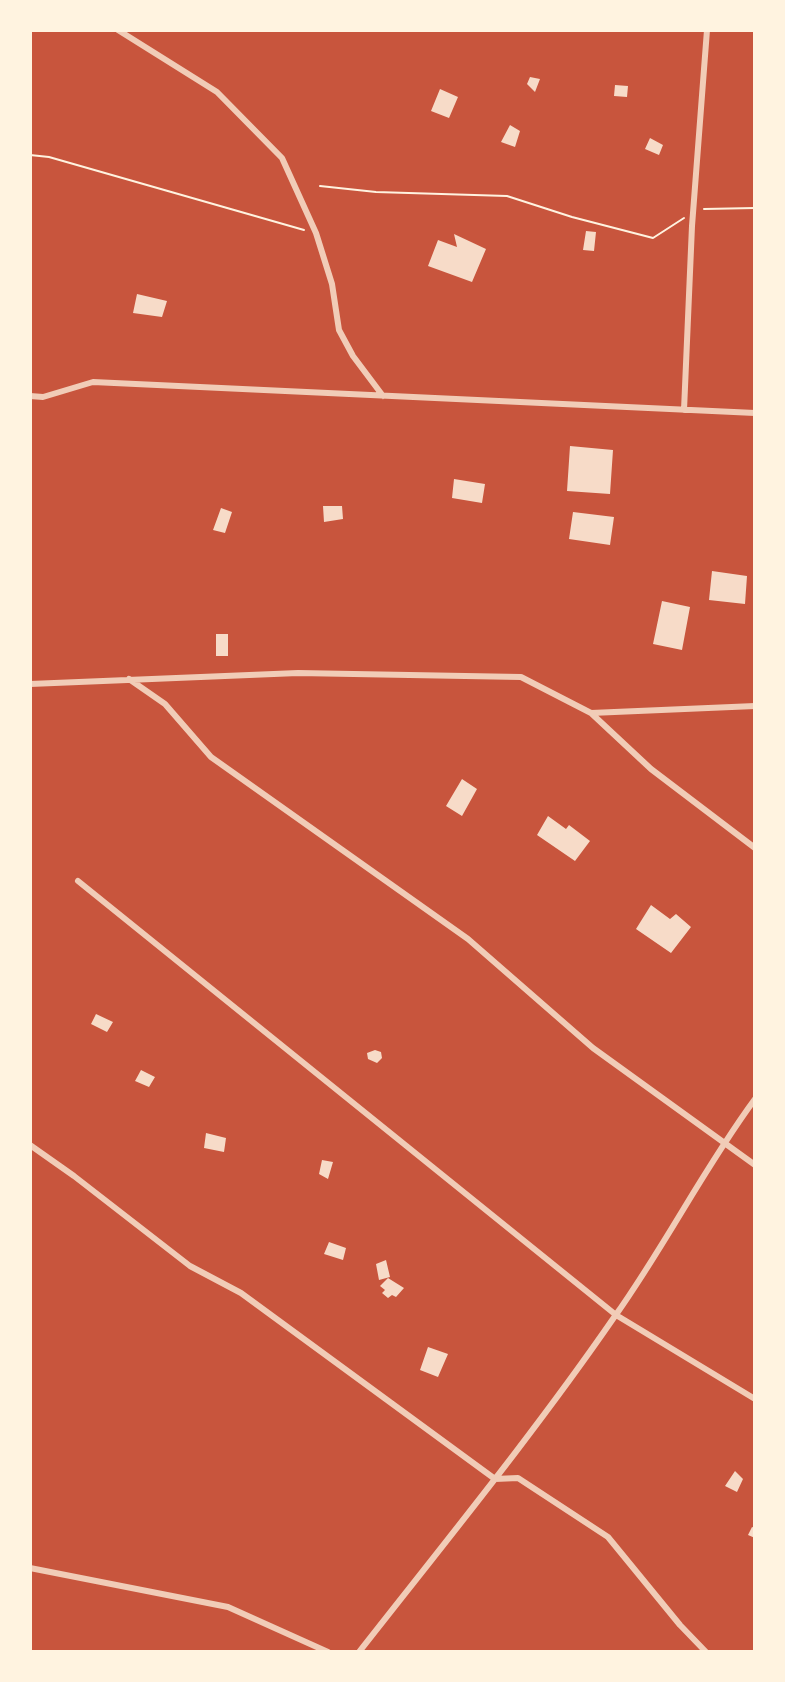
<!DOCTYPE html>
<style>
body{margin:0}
#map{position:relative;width:785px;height:1682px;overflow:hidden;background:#c8553d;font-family:Cabin,sans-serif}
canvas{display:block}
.frame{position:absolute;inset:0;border:32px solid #fff3e0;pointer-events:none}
</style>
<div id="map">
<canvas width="785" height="1682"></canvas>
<div class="frame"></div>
</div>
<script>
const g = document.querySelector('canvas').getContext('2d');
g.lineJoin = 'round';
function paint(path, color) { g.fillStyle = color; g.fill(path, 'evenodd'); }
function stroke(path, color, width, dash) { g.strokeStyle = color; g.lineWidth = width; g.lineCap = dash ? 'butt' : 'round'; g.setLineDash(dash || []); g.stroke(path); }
paint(new Path2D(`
 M 530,77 L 540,79 L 535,92 L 527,84 Z
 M 615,85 L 628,86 L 627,97 L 614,96 Z
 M 440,89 L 458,97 L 449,118 L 431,111 Z
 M 510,125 L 520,131 L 515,147 L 501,142 Z
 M 650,138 L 663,145 L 659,155 L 645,149 Z
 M 586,231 L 596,232 L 594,251 L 583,250 Z
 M 454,234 L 486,249 L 472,282 L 428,266 L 438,240 L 457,247 Z
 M 137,294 L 167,301 L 162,317 L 133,313 Z
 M 570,446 L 613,450 L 610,494 L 567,491 Z
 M 454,479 L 485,484 L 482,503 L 452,498 Z
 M 323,506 L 342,506 L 343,519 L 324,522 Z
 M 221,508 L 232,512 L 225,533 L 213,530 Z
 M 573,512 L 614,517 L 610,545 L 569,539 Z
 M 712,571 L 747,576 L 745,604 L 709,600 Z
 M 662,601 L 690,607 L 682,650 L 653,644 Z
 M 216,634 L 228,634 L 228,656 L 216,656 Z
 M 462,779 L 477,789 L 462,816 L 446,806 Z
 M 548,816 L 566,829 L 569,825 L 590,841 L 575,861 L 537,835 Z
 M 651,905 L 670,919 L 676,914 L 691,927 L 671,953 L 636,929 Z
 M 96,1014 L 113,1022 L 107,1032 L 91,1024 Z
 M 375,1050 L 381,1052 L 382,1058 L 377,1063 L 368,1059 L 367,1053 Z
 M 141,1070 L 155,1077 L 149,1087 L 135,1081 Z
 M 206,1133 L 226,1138 L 224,1152 L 204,1148 Z
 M 322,1160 L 333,1162 L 328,1179 L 319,1174 Z
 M 329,1242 L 346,1248 L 343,1260 L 324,1254 Z
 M 386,1260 L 390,1277 L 379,1280 L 376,1264 Z
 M 388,1278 L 404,1288 L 396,1297 L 392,1295 L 388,1298 L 382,1293 L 385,1290 L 380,1286 Z
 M 428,1347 L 448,1354 L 438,1377 L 420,1370 Z
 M 735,1471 L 743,1479 L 737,1492 L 725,1486 Z
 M 752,1527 L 755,1528 L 755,1538 L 748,1535 Z`), '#f7dbc8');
stroke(new Path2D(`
 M 30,155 L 49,157 L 304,230
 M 320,186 L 376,192 L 507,196 L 572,217 L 653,238 L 684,218
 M 704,209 L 755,208`), '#fff3e0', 2);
stroke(new Path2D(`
 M 118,30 L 217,92 L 282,158 L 316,233 L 332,284 L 339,330 L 353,356 L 383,396
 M 30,396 L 43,397 L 93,382 L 755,413
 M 684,410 L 692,226 L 707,30
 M 129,679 L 165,704 L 211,757 L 468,939 L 593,1048 L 755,1165
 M 30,684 L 298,673 L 521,677 L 591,713 L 755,706
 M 591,713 L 651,769 L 755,848
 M 78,881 L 616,1315 L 755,1399
 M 30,1145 L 74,1176 L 190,1266 L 241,1293 L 495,1479 L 518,1478 L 608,1537 L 680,1625 L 706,1652
 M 30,1568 L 228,1607 L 328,1652
 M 359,1652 C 446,1541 535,1432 615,1316 C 665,1246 704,1168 755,1099`), '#f1ccb7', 6);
</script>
